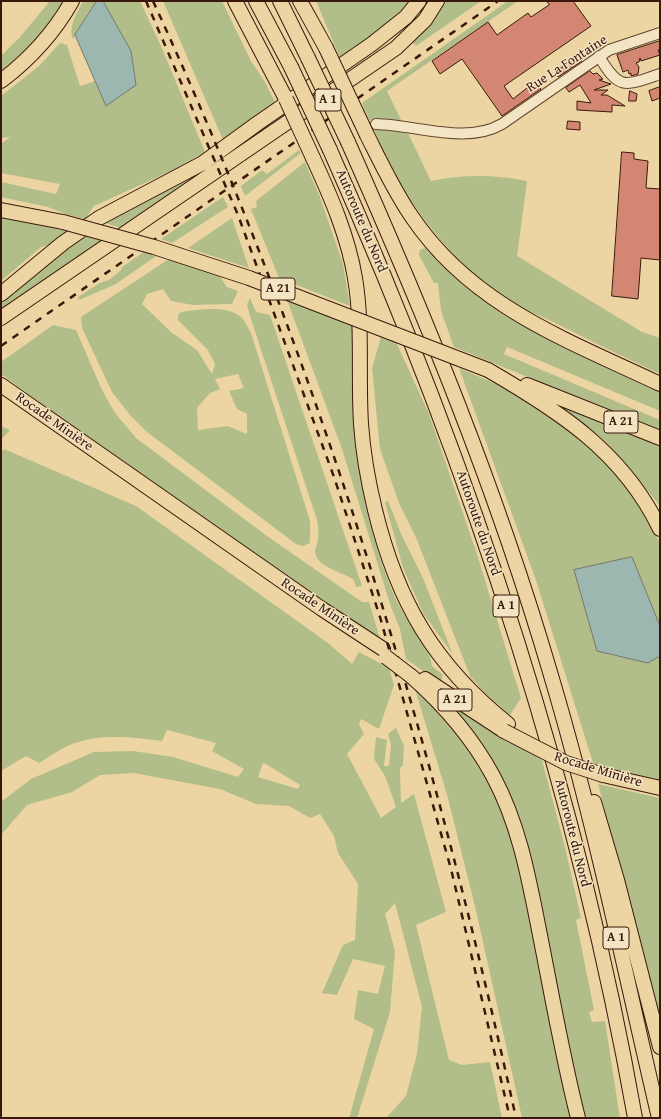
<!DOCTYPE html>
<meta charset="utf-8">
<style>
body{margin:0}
#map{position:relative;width:661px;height:1119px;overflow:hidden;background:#ecd5a3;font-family:"Gentium Book Plus",serif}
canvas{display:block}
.frame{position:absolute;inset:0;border:2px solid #3a180b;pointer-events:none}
</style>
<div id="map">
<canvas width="661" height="1119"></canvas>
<div class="frame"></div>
</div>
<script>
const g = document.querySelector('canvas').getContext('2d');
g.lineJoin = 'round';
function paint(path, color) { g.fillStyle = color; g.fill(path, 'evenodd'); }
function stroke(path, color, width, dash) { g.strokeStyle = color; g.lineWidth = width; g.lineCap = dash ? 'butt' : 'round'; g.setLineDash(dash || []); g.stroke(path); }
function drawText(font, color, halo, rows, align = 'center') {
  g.font = font + ' "Gentium Book Plus",serif'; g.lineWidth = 3; g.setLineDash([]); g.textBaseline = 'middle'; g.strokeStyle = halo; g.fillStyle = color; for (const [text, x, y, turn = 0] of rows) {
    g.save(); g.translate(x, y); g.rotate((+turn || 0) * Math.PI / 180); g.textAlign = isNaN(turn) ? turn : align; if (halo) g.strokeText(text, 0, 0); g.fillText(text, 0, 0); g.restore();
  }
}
paint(new Path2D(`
 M 50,1 L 63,1 C 48,29 25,51 1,71 L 1,56 L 20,37 Z
 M 83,1 L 97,1 L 73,39 C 68,27 77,13 83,1 Z
 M 103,1 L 140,1 L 161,46 L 205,152 L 171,171 L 94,206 L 85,219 L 65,214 L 48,207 L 1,197 L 1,182 L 56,194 L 60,184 L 1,173 L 1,144 L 10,137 L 1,138 L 1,96 L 39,66 L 60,43 L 67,45 L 80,86 L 95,81 L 106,106 L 136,85 L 131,51 Z
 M 163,1 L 222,1 L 251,61 L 265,82 L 276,104 L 223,140 Z
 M 316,1 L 412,1 L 383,28 L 340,58 Z
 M 445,1 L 481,1 L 416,46 L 412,42 L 432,23 Z
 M 508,1 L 518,1 L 387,91 L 402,122 L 369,120 L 362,103 Z
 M 386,129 L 407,131 L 431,181 C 463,174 495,175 527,181 L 517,256 L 642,332 L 660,338 L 660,374 C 623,357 587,339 551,321 C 537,314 522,309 510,301 C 449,263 401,196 374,130 Z
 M 299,150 L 301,153 L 245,196 L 241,186 L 262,170 L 267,174 Z
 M 209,162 L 211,166 L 121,228 L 102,222 Z
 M 305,162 L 320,197 L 343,264 L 350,306 L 279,278 L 251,209 L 257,207 L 256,201 Z
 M 223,197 L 228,207 L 172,243 L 161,239 Z
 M 1,216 L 67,231 L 53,244 L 41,247 L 1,281 Z
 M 232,218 L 249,268 L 188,248 Z
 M 81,235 L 104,241 L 1,310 L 1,299 Z
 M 425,248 L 456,278 L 504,315 L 538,334 L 660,393 L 660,411 L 507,347 L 504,354 L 660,420 L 660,431 L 454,347 L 441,311 L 438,283 L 434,283 L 419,255 L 420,250 Z
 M 144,252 L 156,256 L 116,284 L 79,300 L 78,297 L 100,283 L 109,280 L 121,270 L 122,267 Z
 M 169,259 L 219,275 L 227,287 L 238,291 L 232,304 L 193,305 L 171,301 L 163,289 L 147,294 L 142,304 L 172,333 L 197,350 L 212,374 L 215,364 L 208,350 L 178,320 L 178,315 L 181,312 C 199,310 228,304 243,319 C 246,323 248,329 251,333 L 310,521 L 310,543 L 303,546 L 296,544 L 147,432 L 130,415 L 112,392 L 82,328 L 81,317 ZM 238,374 L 244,388 L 229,391 L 237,409 L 247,414 L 247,434 L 228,426 L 198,430 L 197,408 L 210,393 L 220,389 L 215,379 Z
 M 250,298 L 256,312 L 270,315 L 362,586 L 356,587 L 354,580 C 343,572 315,567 315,551 C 315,547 318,544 318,539 C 319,533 318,526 317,520 L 250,316 L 247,304 Z
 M 287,300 L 353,326 C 350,413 357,501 389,583 C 394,596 400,609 408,621 C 417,636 430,648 432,666 L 443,675 L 440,683 L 406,659 L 400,629 L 390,604 L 342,449 Z
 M 53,325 L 76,330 L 102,390 L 115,413 L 136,438 L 267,536 L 362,602 L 369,602 L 381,642 L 95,443 L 1,374 L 1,362 Z
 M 381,337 L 396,342 L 429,414 L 477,554 L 521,698 L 510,715 L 485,693 L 470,676 L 417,540 L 399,503 L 380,449 L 372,368 Z
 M 459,368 L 522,395 L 550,412 L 597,452 L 636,501 L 652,526 L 660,543 L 660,626 L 632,557 L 648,663 L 660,656 L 660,780 L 627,774 L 593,763 L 536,580 Z
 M 562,401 L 660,443 L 660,506 L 620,457 L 603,439 L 560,406 Z
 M 1,426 L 10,430 L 1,440 Z
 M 4,449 L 136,506 L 328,643 L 352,664 L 359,652 L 389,668 L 394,685 L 379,729 L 361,719 L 359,724 L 364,734 L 347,754 L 381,818 L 396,807 L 385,776 L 374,759 L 376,737 L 387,740 L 384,766 L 389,766 L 391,745 L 388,734 L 396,728 L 404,746 L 403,765 L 400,768 L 401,803 L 414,794 L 446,912 L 416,925 L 449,1060 L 462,1065 L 490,1062 L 502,1118 L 386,1118 L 406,1096 L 417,1054 L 422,1007 L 395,903 L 385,914 L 395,951 L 390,1012 L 357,1118 L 349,1118 L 374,1029 L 354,1019 L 358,990 L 378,994 L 385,966 L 353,959 L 337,995 L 322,993 L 343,945 L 355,940 L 358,884 L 338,853 L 334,836 L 320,814 L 310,818 L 289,806 L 256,804 L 220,789 L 134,773 L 100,775 L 72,792 L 27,805 L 1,835 L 1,802 L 31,779 L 94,752 L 133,751 L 173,757 L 238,777 L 244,769 L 212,751 L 216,743 L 167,730 L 162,741 C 136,738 109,734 82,741 C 67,744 52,755 39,763 L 26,756 L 1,771 L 1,452 ZM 263,763 L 264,763 L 300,785 L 298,789 L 258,777 Z
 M 388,501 L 402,536 L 423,578 L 453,655 L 423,613 L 403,568 L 385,502 Z
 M 415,689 L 456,729 L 495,789 L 517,852 L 572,1118 L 522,1118 L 475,906 L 448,798 Z
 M 448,702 L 542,760 L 565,847 L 581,918 L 576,920 L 594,1010 L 589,1012 L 592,1022 L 605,1021 L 620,1118 L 582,1118 L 527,853 L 461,721 Z
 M 598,784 L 660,798 L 660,1025 Z`), '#b1be8a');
const water = new Path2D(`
 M 97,1 L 103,1 L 131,51 L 136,85 L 106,106 L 75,35 Z
 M 632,557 L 660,626 L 660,656 L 648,663 L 597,651 L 574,570 Z`);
paint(water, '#9cb6b0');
stroke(water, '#75776e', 1);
const building = new Path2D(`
 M 547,1 L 573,1 L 591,26 L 504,86 L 513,99 L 532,84 L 534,87 L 537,85 L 541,89 L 502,116 L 462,59 L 440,74 L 432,61 L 488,22 L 497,35 L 528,13 L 531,17 L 549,5 Z
 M 660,41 L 660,50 L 658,50 L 660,55 L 641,61 L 640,58 L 639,62 L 636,63 L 639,67 L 638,74 L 631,76 L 631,73 L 629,74 L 628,70 L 623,72 L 617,55 Z
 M 580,59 L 582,61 L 558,77 L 555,72 L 572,60 L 574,63 Z
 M 590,71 L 593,74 L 597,73 L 603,79 L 599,80 L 611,84 L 594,90 L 608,90 L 601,95 L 607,95 L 625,106 L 612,105 L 612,112 L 577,110 L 577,101 L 591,103 L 580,85 L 569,92 L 566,88 Z
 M 660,87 L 660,98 L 652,101 L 649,91 Z
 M 630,91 L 637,94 L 636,101 L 629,101 Z
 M 568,121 L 580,122 L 580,130 L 567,129 Z
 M 622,152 L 634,153 L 634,159 L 648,161 L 646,188 L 660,189 L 660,260 L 641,258 L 638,299 L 612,296 Z`);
paint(building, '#d38672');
stroke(building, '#3a180b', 1);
const minor = new Path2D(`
 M 599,56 C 619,91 625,86 660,74
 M 376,124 C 417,125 466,145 502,124 L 609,50 L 660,33`);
const highway = new Path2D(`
 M 235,1 L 286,99
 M 256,1 L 291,67
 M 280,1 L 308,58
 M 300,1 L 326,48
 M 1,81 C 30,59 54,33 72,1
 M 367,135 C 381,163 394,191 412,217 C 472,306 567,340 660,384
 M 348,142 C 425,315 497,491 550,672 C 594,819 624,969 659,1118
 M 330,150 C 468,460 576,784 635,1118
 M 313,158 C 331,197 348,236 355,278 C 363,326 358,375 361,424 C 363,453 368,481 375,510 C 397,601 434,665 508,724
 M 1,210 L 63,222
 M 1,294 L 63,243 L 99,218 L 203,163 L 258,123 L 372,44 L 406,17 L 419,1
 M 1,318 L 396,48 L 425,20 L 437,1
 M 488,370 C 559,411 623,452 660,529
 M 1,385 L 322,609 L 383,649
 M 527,385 L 660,438
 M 411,676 C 444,705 472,737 493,776 C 518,822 528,874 538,925 C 551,990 562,1055 578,1118
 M 425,679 L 504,731
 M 603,775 L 660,788
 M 594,802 L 617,880 L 660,1047`);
stroke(minor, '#664731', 12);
stroke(highway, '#3a180b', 16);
stroke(minor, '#f3e4c3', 10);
stroke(highway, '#ecd5a3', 14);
stroke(new Path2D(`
 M 146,1 L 238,215 L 334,477 L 380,617 L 451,869 L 510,1118
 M 153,1 C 317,357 432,735 516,1118
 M 1,346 L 498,1`), '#3a180b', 2.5, [7, 7]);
const highwayBridge = new Path2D(`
 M 326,48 L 367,135
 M 308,58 L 348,142
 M 291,67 L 330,150
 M 286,99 L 313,158
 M 63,222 L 154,247 L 249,278 L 488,370
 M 386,657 L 411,676
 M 504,731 L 566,763 L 603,775`);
stroke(highwayBridge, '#3a180b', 16, []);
stroke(highwayBridge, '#ecd5a3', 14);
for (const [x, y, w] of [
 [328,100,26],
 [278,289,34],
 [621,422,34],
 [506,606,26],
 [455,700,34],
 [616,938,26]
]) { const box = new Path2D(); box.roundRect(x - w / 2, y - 11, w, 22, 3); g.fillStyle = '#f3e4c3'; g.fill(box); stroke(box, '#3a180b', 1); }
drawText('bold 13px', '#3a180b', null, [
 ["A 1",328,100],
 ["A 21",278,289],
 ["A 21",621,422],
 ["A 1",506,606],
 ["A 21",455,700],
 ["A 1",616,938]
]);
drawText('14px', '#3a180b', '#f3e4c3', [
 ["Rue La Fontaine",567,64,-33],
 ["Autoroute du Nord",361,221,67],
 ["Rocade Minière",54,422,35],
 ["Autoroute du Nord",478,523,71],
 ["Rocade Minière",320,607,34],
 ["Rocade Minière",598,770,17],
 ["Autoroute du Nord",572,833,76]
]);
</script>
